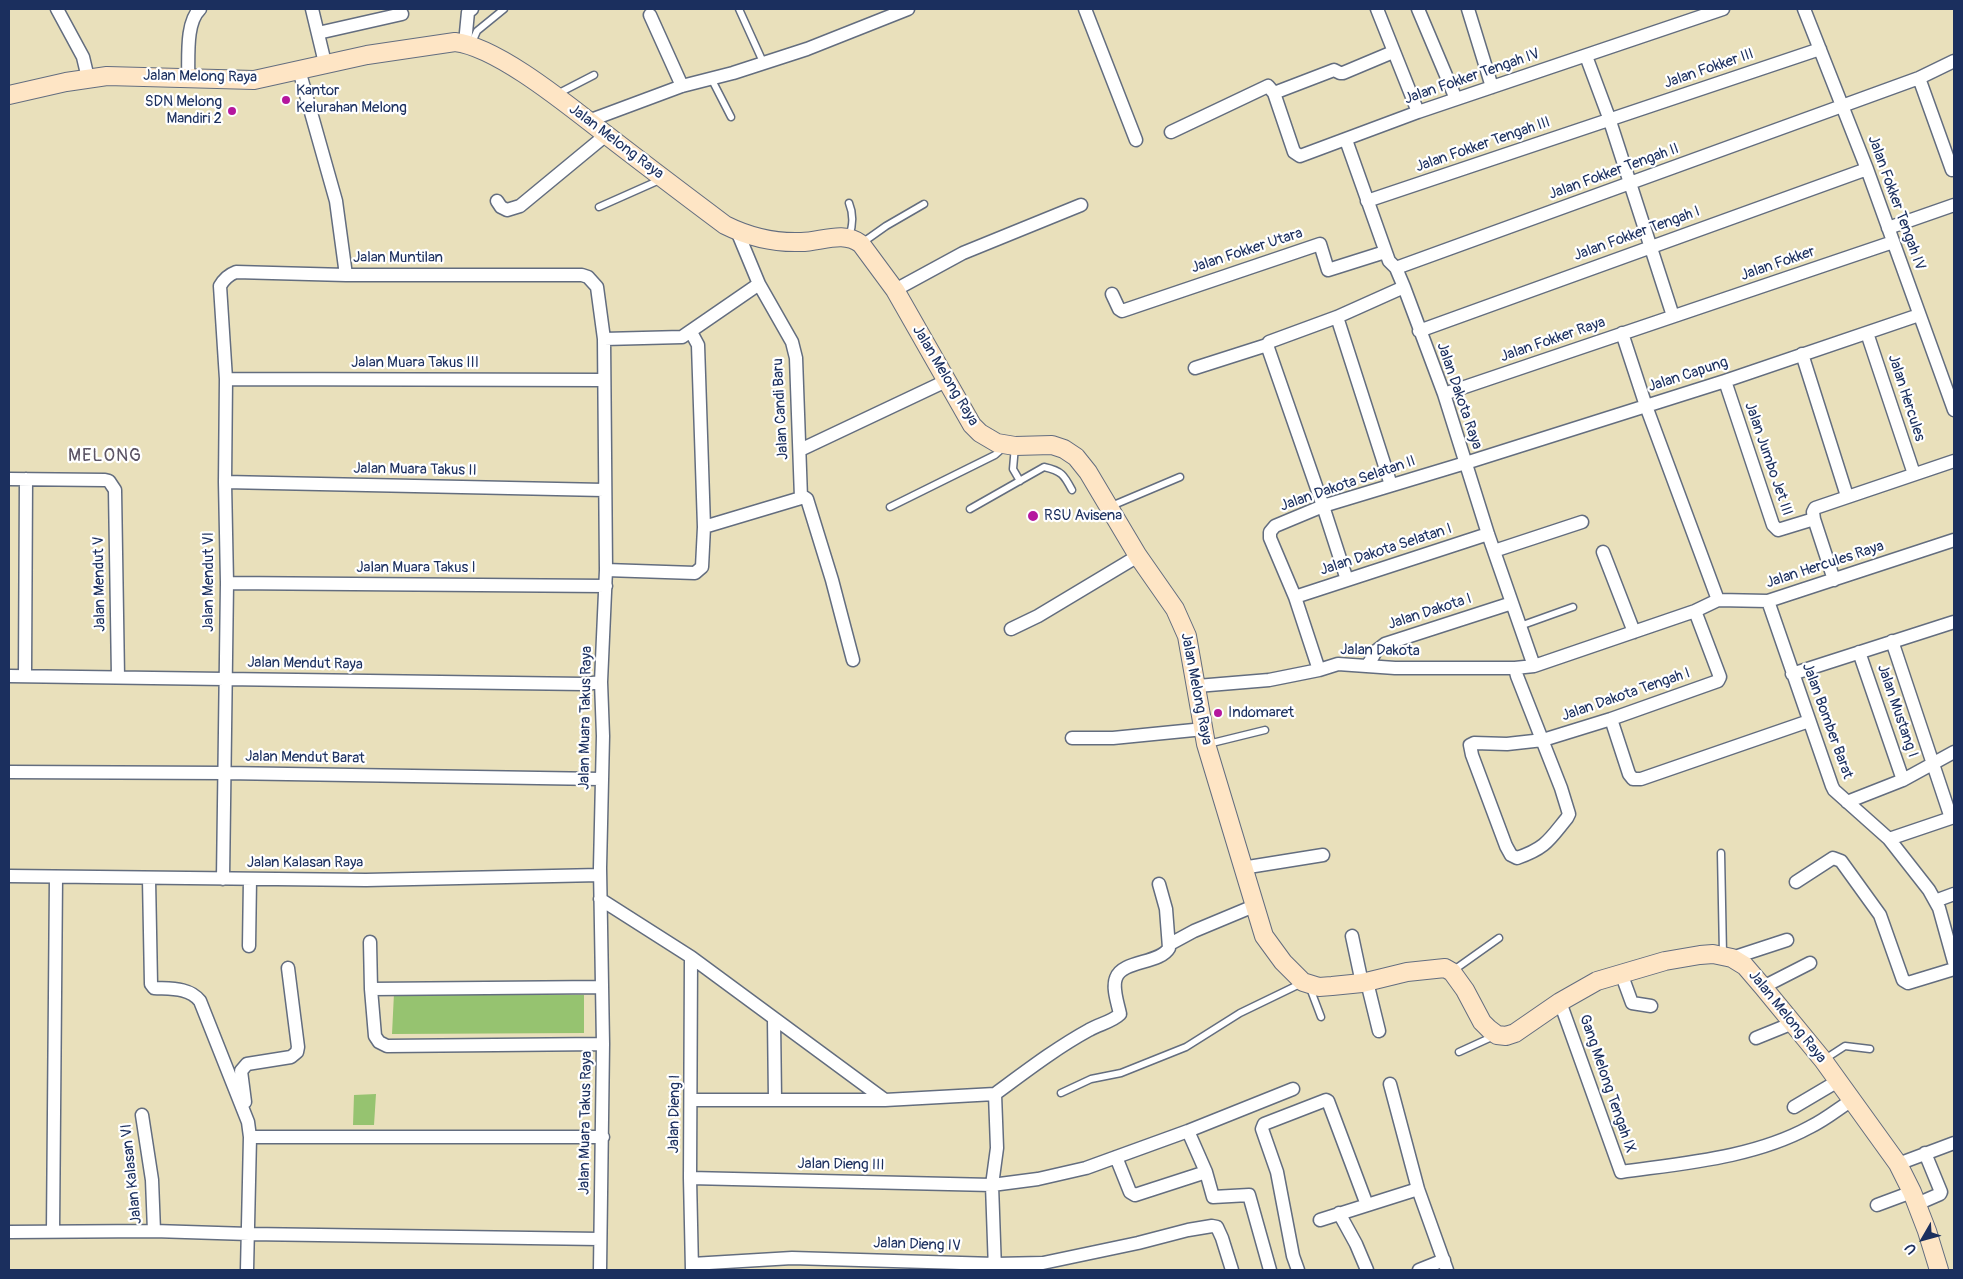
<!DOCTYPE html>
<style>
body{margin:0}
#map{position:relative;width:1963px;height:1279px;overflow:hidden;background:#e9e0bb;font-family:Pangolin,sans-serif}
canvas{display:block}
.frame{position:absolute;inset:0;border:10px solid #1b2f5e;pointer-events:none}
.north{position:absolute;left:1898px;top:1214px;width:50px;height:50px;-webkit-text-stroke:4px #fff;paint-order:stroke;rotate:232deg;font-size:14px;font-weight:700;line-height:20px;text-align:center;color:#1b2f5e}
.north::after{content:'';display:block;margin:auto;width:18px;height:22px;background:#1b2f5e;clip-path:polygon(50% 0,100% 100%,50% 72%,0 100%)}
</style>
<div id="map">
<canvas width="1963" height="1279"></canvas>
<div class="frame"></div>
<div class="north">U</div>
</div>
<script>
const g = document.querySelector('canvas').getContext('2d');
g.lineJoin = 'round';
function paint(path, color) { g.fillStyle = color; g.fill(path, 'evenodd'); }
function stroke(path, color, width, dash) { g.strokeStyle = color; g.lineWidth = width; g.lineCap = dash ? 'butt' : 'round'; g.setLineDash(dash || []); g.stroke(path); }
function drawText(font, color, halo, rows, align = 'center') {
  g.font = font + ' Pangolin,sans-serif'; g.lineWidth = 4.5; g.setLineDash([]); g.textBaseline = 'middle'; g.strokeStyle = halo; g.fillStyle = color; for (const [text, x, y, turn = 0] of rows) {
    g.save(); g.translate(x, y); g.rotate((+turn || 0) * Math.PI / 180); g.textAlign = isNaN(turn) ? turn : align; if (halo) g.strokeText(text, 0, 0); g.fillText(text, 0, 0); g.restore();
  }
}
paint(new Path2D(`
 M 394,993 L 584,995 L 584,1033 L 392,1034 Z
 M 376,1094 L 374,1125 L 353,1125 L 354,1095 Z`), '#96c370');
const lane = new Path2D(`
 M 739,9 L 763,62
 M 471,45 L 477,31 L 504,9
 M 711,78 L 731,117
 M 557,97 L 563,91 L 594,75
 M 599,207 L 662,179
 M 849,237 C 853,225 854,215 849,203
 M 862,243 L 886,226 L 924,204
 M 1015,446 L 1013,469 L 1020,481
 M 890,507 L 995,455 L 1004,447
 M 1109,507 L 1180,477
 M 970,509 L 1044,467 C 1062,471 1064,475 1072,490
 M 1520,626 L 1573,607
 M 1208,744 L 1265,730
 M 1721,853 L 1723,954
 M 1454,970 L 1499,938
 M 1310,988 L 1321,1017
 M 1459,1052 L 1494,1036
 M 1825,1059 L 1845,1046 L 1870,1049
 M 1061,1093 L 1091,1079 L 1121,1073 L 1186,1047 L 1240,1013 L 1302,983`);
const street = new Path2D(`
 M 57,9 L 83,57 L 88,78
 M 312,9 L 325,63
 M 1085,9 L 1136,140
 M 1377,9 L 1418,112
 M 1418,9 L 1456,99
 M 1468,9 L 1492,87
 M 1804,9 L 1867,169 L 1954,410
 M 650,15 L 682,86
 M 318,33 L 402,14
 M 465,43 L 468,12 L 472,9
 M 1586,56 L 1608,115 L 1673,316
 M 299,70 L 336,201 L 346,275
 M 1919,78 L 1952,170
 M 188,79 C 189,59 185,23 200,9
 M 1274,93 L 1334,70 L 1340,73 L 1343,73 L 1393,52
 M 588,121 L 682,86 L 733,73 L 807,49 L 908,9
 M 1171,132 L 1268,86 L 1274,93 L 1294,152 L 1300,156 L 1418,112 L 1723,9
 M 1346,140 L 1389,261 L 1396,268 L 1404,287 L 1444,394 L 1488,534 L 1534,666
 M 497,201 L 501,207 L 507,210 L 520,206 L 606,135
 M 1367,201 L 1820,49
 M 1888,228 L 1954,205
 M 1396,268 L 1853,102 L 1919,78 L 1954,61
 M 895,290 L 963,253 L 1081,205
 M 1112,294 L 1119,309 L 1122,311 L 1320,244 L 1328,270 L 1385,252
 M 1337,317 L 1391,485
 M 1419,331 L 1867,169
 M 1622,333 L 1646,406 L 1718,600
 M 1867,333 L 1914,474
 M 604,339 L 682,337 L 759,284
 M 1802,354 L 1847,496
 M 1195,368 L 1267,345
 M 226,379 L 604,380
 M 1725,381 L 1773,525 L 1778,530 L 1814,519 L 1813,512 L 1815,508 L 1954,461
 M 1444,394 L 1893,242
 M 800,450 L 946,381
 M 9,479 L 105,480 L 109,481 L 115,490 L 118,677
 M 225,482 L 604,490
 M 801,498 L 804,497 L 807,499 L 832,580 L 853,660
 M 1814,519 L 1834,580
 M 704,527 L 801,498 L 796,358 L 792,342 L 759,284 L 737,231
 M 1494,551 L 1582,522
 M 1603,552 L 1634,632
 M 606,570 L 695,573 L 702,567 L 704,527 L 698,345 L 691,332
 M 1347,580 L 1323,506 L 1267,345 L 1269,342 L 1337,317 L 1404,287
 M 227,583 L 606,586
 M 1295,597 L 1488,534
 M 1768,601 L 1832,786 L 1834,790 L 1889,839 L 1929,890 L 1939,908 L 1954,962
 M 1011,629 L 1038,616 L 1138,556
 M 1892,641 L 1951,818
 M 1859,652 L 1903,780
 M 1368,665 L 1376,651 L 1385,644 L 1512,603
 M 1515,668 L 1517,676 L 1561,788 L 1569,814 L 1567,818 C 1549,840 1546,848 1517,858 L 1511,855 L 1506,846 L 1472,755 L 1470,745 L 1474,743 L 1507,744 L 1543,740 L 1611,719 L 1718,681 L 1720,677 L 1695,611
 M 1319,670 L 1295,597 L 1270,538 L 1270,532 L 1275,526 L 1323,506 L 1472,461 L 1725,381 L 1919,315
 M 1792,674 L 1954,622
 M 25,675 L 26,479
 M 9,676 L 584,684 L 601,682
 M 1197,686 L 1269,680 L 1319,670 L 1338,664 L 1395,668 L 1515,668 L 1534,666 L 1695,611 L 1718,600 L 1768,601 L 1954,540
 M 1611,719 L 1629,774 L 1633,779 L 1641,779 L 1809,721
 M 1072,738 L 1113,738 L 1204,729
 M 9,772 L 225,773 L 601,779
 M 1847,802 L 1903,780 L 1954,752
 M 1889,839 L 1954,817
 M 1242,868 L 1323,855
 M 9,876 L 366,880 L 600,875
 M 149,879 L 151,984 L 154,988 C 170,989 189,987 200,1001 L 248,1122 L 250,1137 L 247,1270
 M 223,879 L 227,583 L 225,482 L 226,379 L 220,286 C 224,279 228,275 236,272 L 346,275 L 582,275 L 588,277 L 597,287 L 604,339 L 606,570 L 601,682 L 603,736 L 600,868 L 603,1044 L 600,1270
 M 1796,882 L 1833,858 L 1841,861 L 1880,915 L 1903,980 L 1908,983 L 1954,969
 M 600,899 L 691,957 L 885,1100
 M 1935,901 L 1954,894
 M 1352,936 L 1362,983
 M 370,942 L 371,989 L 375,1036 L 379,1042 L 387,1046 L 603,1044
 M 1170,944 L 1194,931 L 1254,906
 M 249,946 L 250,879
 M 691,957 L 690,1178 L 692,1270
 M 1732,958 L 1787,940
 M 1621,973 L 1632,1003 L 1651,1006
 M 1367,982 L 1379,1031
 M 1763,987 L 1810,963
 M 371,989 L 602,987
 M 1560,1002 L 1621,1172 C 1684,1163 1753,1158 1810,1127 C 1825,1120 1838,1109 1852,1100
 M 774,1019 L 775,1100
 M 1756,1038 L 1793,1023
 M 1390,1084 L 1418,1189 L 1447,1270
 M 691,1100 L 885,1100 L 995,1094
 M 245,1102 L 241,1071 L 247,1064 L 291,1057 L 297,1052 L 298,1047 L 288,968
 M 1794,1107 L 1838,1081
 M 142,1115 L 152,1180 L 154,1231
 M 1188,1131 L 1206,1172 L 1213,1197 L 1249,1195 L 1270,1270
 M 250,1137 L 603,1137
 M 1116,1157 L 1130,1192 L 1135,1195 L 1206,1172
 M 1898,1164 L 1954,1143
 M 690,1178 L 992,1185 L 1038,1179 L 1086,1168 L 1188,1131 L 1293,1089
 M 1917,1204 L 1940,1194 L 1941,1192 L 1925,1153
 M 1877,1205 L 1912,1192
 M 1339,1213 L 1356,1244 L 1367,1270
 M 1320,1220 L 1418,1189
 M 53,1231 L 56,877
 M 9,1232 L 154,1231 L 249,1234 L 600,1239
 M 692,1264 L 792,1258 L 995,1264 L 1043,1263 L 1138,1243 L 1188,1230 L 1212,1226 L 1217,1227 L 1222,1238 L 1232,1270
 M 995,1270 L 992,1185 L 997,1148 L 995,1094 C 1025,1072 1056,1048 1089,1030 C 1099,1024 1112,1022 1120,1014 C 1118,1004 1112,988 1116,978 C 1122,960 1160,964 1169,948 L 1166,909 L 1159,884
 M 1298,1270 L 1293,1256 L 1277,1172 L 1262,1129 L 1264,1124 L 1326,1100 L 1328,1101 L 1367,1205
 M 1419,1270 L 1444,1260`);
const secondary = new Path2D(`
 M 9,95 L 66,82 L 107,76 L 254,80 L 367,55 L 455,42 C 498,47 569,106 604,133 C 644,164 685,195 725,225 C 749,237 774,243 801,242 C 821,242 843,230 861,244 L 895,290 L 972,425 L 980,433 L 997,443 L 1015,446 L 1052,445 L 1064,449 L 1076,457 L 1088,472 L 1138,556 L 1175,609 L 1187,636 L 1206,744 L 1264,936 L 1283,962 L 1303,982 L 1319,987 L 1332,986 L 1362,983 L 1407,972 L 1445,968 L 1452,972 L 1465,990 L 1482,1022 L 1489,1029 L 1497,1035 L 1506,1036 L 1515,1033 L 1560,1002 L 1597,981 L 1665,961 L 1700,955 L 1713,954 L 1732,958 L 1745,966 L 1763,987 L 1823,1060 L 1898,1164 L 1912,1192 L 1927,1231 L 1939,1270`);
stroke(lane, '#636d7f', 9);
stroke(street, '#636d7f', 15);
stroke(secondary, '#636d7f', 20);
stroke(lane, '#fff', 6);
stroke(street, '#fff', 12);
stroke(secondary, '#fee5c5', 18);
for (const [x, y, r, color] of [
 [286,100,5,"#b5179e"],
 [232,111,5,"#b5179e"],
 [1033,516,6,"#b5179e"],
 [1218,713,5,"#b5179e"]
]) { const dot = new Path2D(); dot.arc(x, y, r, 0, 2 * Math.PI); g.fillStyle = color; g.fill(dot); stroke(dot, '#fff', 2); }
drawText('15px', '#1b2f5e', '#fff', [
 ["Jalan Fokker III",1709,69,-19],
 ["Jalan Melong Raya",200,77,1],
 ["Jalan Fokker Tengah IV",1472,77,-19],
 ["Jalan Melong Raya",616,142,37],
 ["Jalan Fokker Tengah III",1483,145,-19],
 ["Jalan Fokker Tengah II",1614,172,-20],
 ["Jalan Fokker Tengah IV",1896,203,70],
 ["Jalan Fokker Tengah I",1637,234,-20],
 ["Jalan Fokker Utara",1247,251,-18],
 ["Jalan Muntilan",398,258],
 ["Jalan Fokker",1778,264,-19],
 ["Jalan Fokker Raya",1553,340,-19],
 ["Jalan Muara Takus III",415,363],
 ["Jalan Capung",1688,375,-18],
 ["Jalan Melong Raya",945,376,59],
 ["Jalan Dakota Raya",1459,396,71],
 ["Jalan Hercules",1906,398,72],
 ["Jalan Candi Baru",781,409,-93],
 ["Jalan Jumbo Jet III",1768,459,71],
 ["Jalan Muara Takus II",415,470,1],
 ["Jalan Dakota Selatan II",1348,484,-19],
 ["Jalan Dakota Selatan I",1386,550,-18],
 ["Jalan Hercules Raya",1825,565,-18],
 ["Jalan Muara Takus I",416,568],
 ["Jalan Mendut VI",209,582,-90],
 ["Jalan Mendut V",100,584,-91],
 ["Jalan Dakota I",1430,612,-18],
 ["Jalan Dakota",1380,651,1],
 ["Jalan Mendut Raya",305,664,1],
 ["Jalan Melong Raya",1196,689,79],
 ["Jalan Dakota Tengah I",1626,695,-19],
 ["Jalan Mustang I",1897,711,71],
 ["Jalan Muara Takus Raya",586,718,-89],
 ["Jalan Bomber Barat",1827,721,70],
 ["Jalan Mendut Barat",305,758,1],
 ["Jalan Kalasan Raya",305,863],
 ["Jalan Melong Raya",1787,1017,51],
 ["Gang Melong Tengah IX",1607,1084,71],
 ["Jalan Dieng I",675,1114,-89],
 ["Jalan Muara Takus Raya",586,1123,-89],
 ["Jalan Dieng III",841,1165,1],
 ["Jalan Kalasan VI",132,1174,-96],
 ["Jalan Dieng IV",917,1245,2]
]);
drawText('15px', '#1b2f5e', '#fff', [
 ["Kantor",296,91],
 ["Kelurahan Melong",296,108],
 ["SDN Melong",222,102,"right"],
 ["Mandiri 2",222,119,"right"],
 ["RSU Avisena",1044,516],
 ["Indomaret",1228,713]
], 'left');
g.letterSpacing = '1px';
drawText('18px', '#5b5465', '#fff', [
 ["MELONG",105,456]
]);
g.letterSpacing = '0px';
</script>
